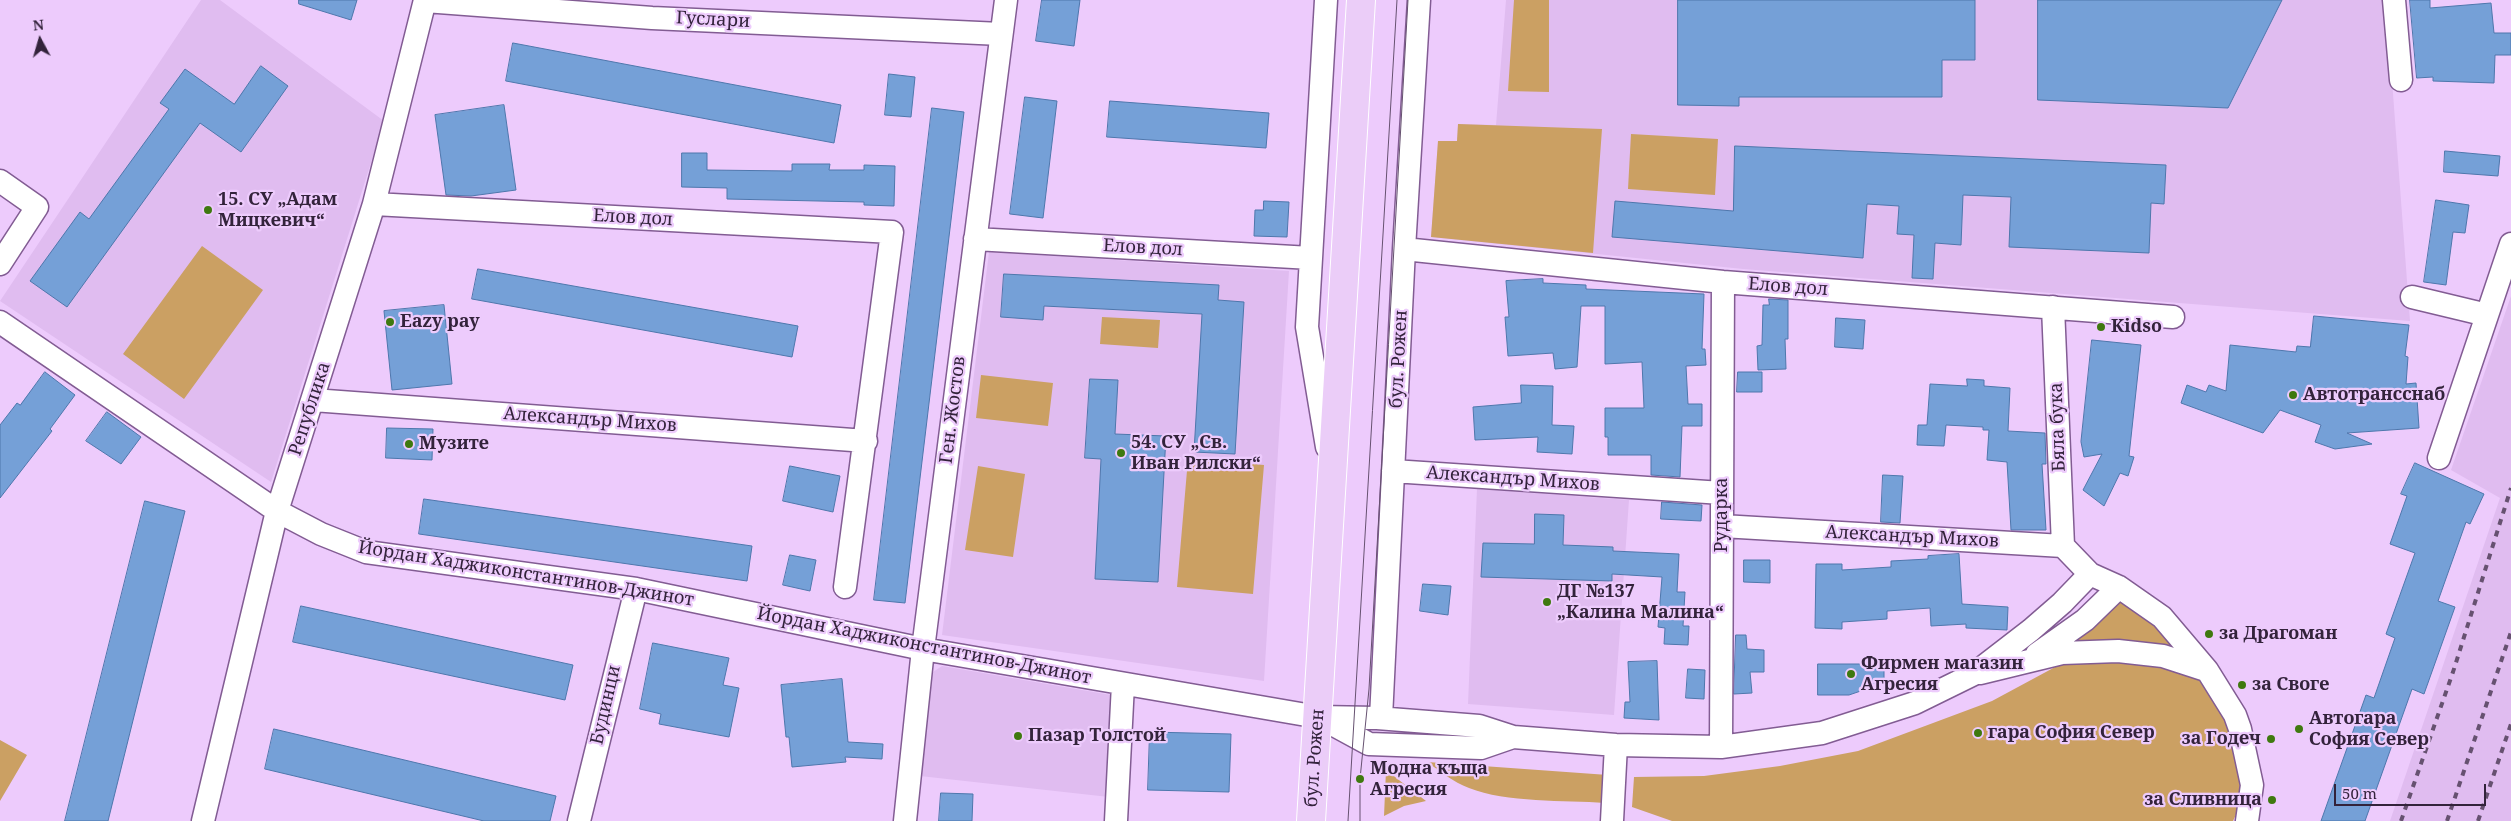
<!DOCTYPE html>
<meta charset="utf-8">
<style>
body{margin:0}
#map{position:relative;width:2511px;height:821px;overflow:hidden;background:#edcbfc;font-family:"Noto Serif",serif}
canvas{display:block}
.north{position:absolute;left:15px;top:15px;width:50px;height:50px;-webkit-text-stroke:4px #edcbfc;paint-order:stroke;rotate:354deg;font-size:14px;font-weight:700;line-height:20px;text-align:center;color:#33233b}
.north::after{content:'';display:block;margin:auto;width:18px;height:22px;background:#33233b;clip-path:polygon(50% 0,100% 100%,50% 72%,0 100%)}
.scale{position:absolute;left:2334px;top:784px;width:152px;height:22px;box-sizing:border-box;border:2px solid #33233b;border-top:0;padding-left:6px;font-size:15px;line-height:18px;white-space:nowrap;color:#33233b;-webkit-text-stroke:4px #edcbfc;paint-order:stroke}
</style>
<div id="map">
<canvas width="2511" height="821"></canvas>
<div class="north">N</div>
<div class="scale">50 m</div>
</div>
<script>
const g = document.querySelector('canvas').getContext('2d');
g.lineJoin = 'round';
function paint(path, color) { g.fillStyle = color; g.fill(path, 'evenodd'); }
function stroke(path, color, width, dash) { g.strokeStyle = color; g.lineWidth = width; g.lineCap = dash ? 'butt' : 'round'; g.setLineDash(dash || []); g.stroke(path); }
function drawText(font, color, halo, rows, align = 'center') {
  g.font = font + ' "Noto Serif",serif'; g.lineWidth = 4.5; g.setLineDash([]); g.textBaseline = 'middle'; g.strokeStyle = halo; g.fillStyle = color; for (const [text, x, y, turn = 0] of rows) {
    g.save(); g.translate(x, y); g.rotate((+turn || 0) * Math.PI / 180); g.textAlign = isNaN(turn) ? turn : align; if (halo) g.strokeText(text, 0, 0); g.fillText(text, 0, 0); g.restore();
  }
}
paint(new Path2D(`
 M 201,0 L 220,0 L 384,121 L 271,482 L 0,301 Z
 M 1506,0 L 2386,0 L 2410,321 L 1743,269 L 1431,237 L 1438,141 L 1457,141 L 1458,124 L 1496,125 Z
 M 989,252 L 1289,271 L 1264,681 L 942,635 Z
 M 2511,296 L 2511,821 L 2390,821 L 2500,498 L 2451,470 Z
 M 1477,489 L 1629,500 L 1614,715 L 1468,704 Z
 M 942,666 L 1117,696 L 1109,797 L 920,776 L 927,676 Z`), '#e0bcf0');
paint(new Path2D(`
 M 1514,0 L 1549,0 L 1549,92 L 1508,91 Z
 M 1458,124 L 1602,129 L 1593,253 L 1431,237 L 1438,141 L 1457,141 Z
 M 1631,134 L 1718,139 L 1715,195 L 1628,189 Z
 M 202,246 L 263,290 L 184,399 L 123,354 Z
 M 1102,317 L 1160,320 L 1158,348 L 1100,344 Z
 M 981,375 L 1053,383 L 1048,426 L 976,418 Z
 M 1188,459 L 1264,465 L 1253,594 L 1177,587 Z
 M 978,466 L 1025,474 L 1013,557 L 965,550 Z
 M 2120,601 L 2158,624 L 2181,651 C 2141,642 2113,639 2072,642 Z
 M 2113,657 L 2193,672 L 2210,691 L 2226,716 L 2242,777 L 2240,806 L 2233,821 L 1672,821 L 1632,807 L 1634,777 L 1704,776 L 1780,766 L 1858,751 L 1992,701 L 2070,659 Z
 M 0,740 L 27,755 L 0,801 Z
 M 1427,762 L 1608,775 L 1605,803 C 1565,800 1506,803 1469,788 C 1453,782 1440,771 1427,762 Z
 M 1386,770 L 1426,801 L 1404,806 L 1384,816 Z`), '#cba063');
const building = new Path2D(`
 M 299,0 L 357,0 L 351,20 L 299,4 Z
 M 1042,0 L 1080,0 L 1074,46 L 1036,41 Z
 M 1678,0 L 1975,0 L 1975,60 L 1942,60 L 1942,97 L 1739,97 L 1739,106 L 1678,105 Z
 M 2038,0 L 2282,0 L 2228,108 L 2038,100 Z
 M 2410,0 L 2430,0 L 2430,8 L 2491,3 L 2494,33 L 2511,33 L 2511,55 L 2495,55 L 2494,83 L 2433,81 L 2433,77 L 2417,78 Z
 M 513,43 L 841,105 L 834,143 L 506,81 Z
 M 261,66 L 288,86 L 241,152 L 200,123 L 67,307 L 30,281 L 80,212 L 89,219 L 169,109 L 160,103 L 185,69 L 234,104 Z
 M 889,74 L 915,77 L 911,117 L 885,115 Z
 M 1025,97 L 1057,101 L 1043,218 L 1010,214 Z
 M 1110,101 L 1269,113 L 1266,148 L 1107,137 Z
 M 504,105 L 516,190 L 471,196 L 446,195 L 435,115 Z
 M 932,108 L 964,112 L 905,603 L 874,600 Z
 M 1735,146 L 2166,165 L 2164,204 L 2151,203 L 2149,253 L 2009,247 L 2011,197 L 1963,195 L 1961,245 L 1935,243 L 1933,279 L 1912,278 L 1914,235 L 1897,234 L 1899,206 L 1867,204 L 1863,258 L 1612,237 L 1615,201 L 1733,211 Z
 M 2445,151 L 2500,156 L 2498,176 L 2444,172 Z
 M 682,153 L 707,153 L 707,170 L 792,171 L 792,164 L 830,164 L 829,170 L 864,170 L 864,165 L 895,166 L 894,206 L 864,205 L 864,202 L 727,199 L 727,188 L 682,187 Z
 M 2436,200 L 2469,205 L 2465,233 L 2453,232 L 2446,285 L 2424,282 Z
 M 1264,201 L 1289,202 L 1287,237 L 1254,236 L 1255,210 L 1263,210 Z
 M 478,269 L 798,326 L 792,357 L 472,299 Z
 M 1004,274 L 1219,285 L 1218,300 L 1244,302 L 1235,454 L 1194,452 L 1202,314 L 1044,306 L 1043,320 L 1001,317 Z
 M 1543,279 L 1543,283 L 1586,285 L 1586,289 L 1704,294 L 1702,349 L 1705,349 L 1706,365 L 1686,366 L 1688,404 L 1702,404 L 1702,426 L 1682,426 L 1680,477 L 1651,475 L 1651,455 L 1608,455 L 1608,437 L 1605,437 L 1605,408 L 1644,408 L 1642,362 L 1605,364 L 1605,306 L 1581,306 L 1577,367 L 1555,369 L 1553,353 L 1508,356 L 1505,317 L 1509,317 L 1506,281 Z
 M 1769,299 L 1788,300 L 1788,339 L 1785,339 L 1786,369 L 1758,370 L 1757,346 L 1762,345 L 1763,305 L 1769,305 Z
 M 444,305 L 452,384 L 392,390 L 384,311 Z
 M 2314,316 L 2409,325 L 2405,356 L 2408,357 L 2406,384 L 2416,383 L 2419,428 L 2347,433 L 2372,444 L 2335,449 L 2315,442 L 2321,425 L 2280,410 L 2263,433 L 2181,403 L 2187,385 L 2206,392 L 2209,385 L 2226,391 L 2230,345 L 2296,352 L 2297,346 L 2310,347 Z
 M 1836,318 L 1865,320 L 1863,349 L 1835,347 Z
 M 2092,340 L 2141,345 L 2129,456 L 2134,457 L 2128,476 L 2120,473 L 2104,506 L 2083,490 L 2102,454 L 2084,457 L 2081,442 Z
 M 45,372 L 75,395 L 50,429 L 52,431 L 0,498 L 0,425 L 17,403 L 20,405 Z
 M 1738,372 L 1762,372 L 1762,392 L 1737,392 Z
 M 1090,379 L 1118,380 L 1115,434 L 1166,436 L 1158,582 L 1095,579 L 1101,459 L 1085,458 Z
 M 1967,379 L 1984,380 L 1984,386 L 2010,388 L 2008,431 L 2045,433 L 2046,464 L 2042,464 L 2046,530 L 2011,530 L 2007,462 L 1987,460 L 1989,430 L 1983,430 L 1983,427 L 1946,425 L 1944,446 L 1917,445 L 1918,425 L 1927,425 L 1930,384 L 1967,386 Z
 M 1521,385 L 1553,386 L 1552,425 L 1574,426 L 1572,454 L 1537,452 L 1538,437 L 1475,440 L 1473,407 L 1521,403 Z
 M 107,412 L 141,437 L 121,464 L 86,441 Z
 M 387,428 L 433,429 L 432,460 L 386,458 Z
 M 2415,463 L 2484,494 L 2470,524 L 2466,522 L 2438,601 L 2455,607 L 2424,694 L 2412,689 L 2365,821 L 2321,821 L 2366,695 L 2374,698 L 2395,638 L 2386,634 L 2415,553 L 2390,544 L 2407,496 L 2401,494 Z
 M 790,466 L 840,476 L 833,512 L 783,501 Z
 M 1883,475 L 1903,476 L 1900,523 L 1881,522 Z
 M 424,499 L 752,546 L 747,581 L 419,534 Z
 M 145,501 L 185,511 L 108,821 L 65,821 Z
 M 1662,502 L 1702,505 L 1701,521 L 1661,519 Z
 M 1535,514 L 1564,515 L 1563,545 L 1613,547 L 1613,551 L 1679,554 L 1677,592 L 1685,592 L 1683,626 L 1689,626 L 1688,645 L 1664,644 L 1665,628 L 1658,627 L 1662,577 L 1612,574 L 1612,581 L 1481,577 L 1483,543 L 1534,544 Z
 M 1959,554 L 1962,604 L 2008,607 L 2007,630 L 1966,628 L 1966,624 L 1931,626 L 1930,608 L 1887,611 L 1887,619 L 1842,622 L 1842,629 L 1815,628 L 1816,564 L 1842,564 L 1842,570 L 1891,567 L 1891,561 L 1928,559 L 1928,556 Z
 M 790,555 L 816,560 L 810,591 L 783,585 Z
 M 1744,560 L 1770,560 L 1770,583 L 1744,582 Z
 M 1423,584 L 1451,586 L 1448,615 L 1420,611 Z
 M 301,606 L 573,665 L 565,700 L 293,642 Z
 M 1736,635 L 1746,635 L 1747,649 L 1764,650 L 1764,672 L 1750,672 L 1752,693 L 1734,694 Z
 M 653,643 L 729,658 L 723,685 L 739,688 L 729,737 L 659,724 L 661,714 L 640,709 Z
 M 1657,661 L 1659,720 L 1624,718 L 1625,702 L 1630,702 L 1628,662 Z
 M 1818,664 L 1884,664 L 1884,683 L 1849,695 L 1818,695 Z
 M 1688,669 L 1705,670 L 1704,699 L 1686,698 Z
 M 842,679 L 848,742 L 883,744 L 882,759 L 845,757 L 846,762 L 792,767 L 789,737 L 786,737 L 781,685 Z
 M 274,729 L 556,796 L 550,821 L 484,821 L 265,769 Z
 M 1150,732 L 1231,734 L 1229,792 L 1148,790 Z
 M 941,793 L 973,794 L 972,821 L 939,821 Z`);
paint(building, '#75a0d7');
stroke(building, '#4e77ac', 1);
const street = new Path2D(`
 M 1326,0 L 1307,327 L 1327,447
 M 2394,0 L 2401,80
 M 425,1 L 652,18 L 1001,34
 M 0,181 L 37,207 L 0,264
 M 374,204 L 892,232 L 845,587
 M 975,239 L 1311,258
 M 1404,249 L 1723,282 L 2173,317
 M 2412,297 L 2487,315
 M 2053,307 L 2063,546
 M 0,322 L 277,511 L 321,534 L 366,552 L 636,589 L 923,649 L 1318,717 L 1377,718 L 1479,726 L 1513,737 L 1616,745 L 1721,747 L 1822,733 L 1915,703 L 1974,674 L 2031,630 L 2062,603 L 2090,574
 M 313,400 L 866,441
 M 2439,458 L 2511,244
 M 1393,471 L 1722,493
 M 1722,526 L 2063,546 L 2090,574 L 2119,587 L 2162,617 L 2207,670 L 2235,715 L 2240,729 L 2252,785 L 2247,821
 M 2037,654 L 2085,620 L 2119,587
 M 1980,673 L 2062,653 L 2118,651 L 2163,656 L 2206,670
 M 1381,718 L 1404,249 L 1419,0
 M 1323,719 L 1369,744 L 1481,748 L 1513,737
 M 1721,747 L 1723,282
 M 203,821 L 277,511 L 374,204 L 425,0
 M 579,821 L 636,589
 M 905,821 L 923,649 L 1006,0
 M 1116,821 L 1123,684
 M 1612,821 L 1616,745`);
const primary = new Path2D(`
 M 1311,821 L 1361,0`);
stroke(street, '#825c93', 25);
stroke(primary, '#fff', 30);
stroke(street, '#fff', 22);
stroke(primary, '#ebcdf8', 28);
stroke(new Path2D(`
 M 1348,821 L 1397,0
 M 1360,821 L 1360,779 L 1369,689 L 1408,0`), '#665170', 1);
stroke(new Path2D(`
 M 2401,821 L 2453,672 L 2511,488
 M 2447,821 L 2511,632
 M 2478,821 L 2511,724`), '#665170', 4, [6, 6]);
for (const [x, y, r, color] of [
 [208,210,5,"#3f790f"],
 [390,322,5,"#3f790f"],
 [2101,327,5,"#3f790f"],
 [2293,395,5,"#3f790f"],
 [409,444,5,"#3f790f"],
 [1121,453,5,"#3f790f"],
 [1547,602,5,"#3f790f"],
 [2209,634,5,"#3f790f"],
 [1851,674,5,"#3f790f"],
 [2242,685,5,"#3f790f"],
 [2299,729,5,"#3f790f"],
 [1978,733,5,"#3f790f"],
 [1018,736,5,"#3f790f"],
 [2271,739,5,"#3f790f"],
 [1360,779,5,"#3f790f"],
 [2272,800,5,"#3f790f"]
]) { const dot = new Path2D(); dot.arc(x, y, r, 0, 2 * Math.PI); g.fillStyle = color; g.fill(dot); stroke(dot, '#edcbfc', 2); }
drawText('18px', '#33233b', '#edcbfc', [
 ["Гуслари",713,20,3],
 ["Елов дол",633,218,3],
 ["Елов дол",1143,248,3],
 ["Елов дол",1788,287,4],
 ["бул. Рожен",1399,359,-87],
 ["Република",310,409,-72],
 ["Ген. Жостов",953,410,-83],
 ["Александър Михов",590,420,4],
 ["Бяла бука",2058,427,-92],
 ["Александър Михов",1513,479,4],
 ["Рударка",1722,515,-90],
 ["Александър Михов",1912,537,3],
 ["Йордан Хаджиконстантинов-Джинот",526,574,9],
 ["Йордан Хаджиконстантинов-Джинот",924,646,11],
 ["Будинци",606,705,-77],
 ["бул. Рожен",1315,758,-86]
]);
drawText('bold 18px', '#33233b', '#edcbfc', [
 ["15. СУ „Адам",218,200],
 ["Мицкевич“",218,221],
 ["Eazy pay",400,322],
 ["Kidso",2111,327],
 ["Автотрансснаб",2303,395],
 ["54. СУ „Св.",1131,443],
 ["Иван Рилски“",1131,464],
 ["Музите",419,444],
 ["ДГ №137",1557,592],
 ["„Калина Малина“",1557,613],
 ["за Драгоман",2219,634],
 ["Фирмен магазин",1861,664],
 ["Агресия",1861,685],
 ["за Своге",2252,685],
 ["Автогара",2309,719],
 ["София Север",2309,740],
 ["гара София Север",1988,733],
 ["Пазар Толстой",1028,736],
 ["за Годеч",2261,739,"right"],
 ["Модна къща",1370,769],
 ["Агресия",1370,790],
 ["за Сливница",2262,800,"right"]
], 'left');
</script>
